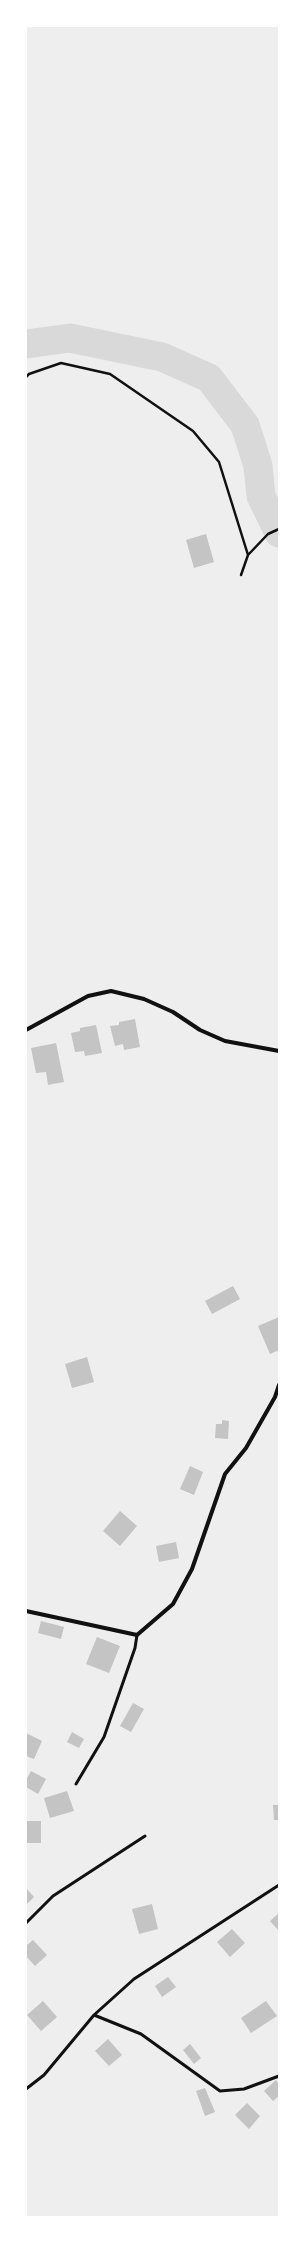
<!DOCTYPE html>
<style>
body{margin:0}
#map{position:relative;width:305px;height:2243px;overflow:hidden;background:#fff;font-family:Bitter,serif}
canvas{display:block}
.frame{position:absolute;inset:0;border:27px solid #fff;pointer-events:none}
</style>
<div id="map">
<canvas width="305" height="2243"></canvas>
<div class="frame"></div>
</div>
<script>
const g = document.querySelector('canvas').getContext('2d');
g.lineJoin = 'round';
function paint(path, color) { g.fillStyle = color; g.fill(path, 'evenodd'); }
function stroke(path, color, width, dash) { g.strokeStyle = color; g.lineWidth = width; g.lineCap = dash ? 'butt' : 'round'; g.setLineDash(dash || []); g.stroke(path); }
paint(new Path2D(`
 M 26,26 L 279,26 L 279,2217 L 26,2217 Z`), '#eee');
stroke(new Path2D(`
 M 26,344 L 70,338 L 162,357 L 209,378 L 245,425 L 258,466 L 261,496 L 279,533`), '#d9d9d9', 29);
paint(new Path2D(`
 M 206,534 L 214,562 L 194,568 L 186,540 Z
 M 135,1019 L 140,1047 L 124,1050 L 123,1044 L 115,1046 L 110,1026 L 119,1025 L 119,1022 Z
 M 96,1025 L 102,1053 L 85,1056 L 84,1051 L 75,1052 L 71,1033 L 80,1031 L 80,1028 Z
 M 56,1043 L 64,1082 L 48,1085 L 46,1072 L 36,1073 L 31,1048 Z
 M 233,1286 L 240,1299 L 212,1314 L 205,1301 Z
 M 279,1317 L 279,1350 L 270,1354 L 258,1326 Z
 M 87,1357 L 94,1382 L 72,1388 L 65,1364 Z
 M 222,1420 L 229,1421 L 228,1439 L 215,1438 L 216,1424 L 222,1424 Z
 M 190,1466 L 203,1472 L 194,1495 L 180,1489 Z
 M 120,1511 L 137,1526 L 120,1546 L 103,1531 Z
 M 176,1542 L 179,1558 L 159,1562 L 156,1546 Z
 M 41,1621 L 64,1627 L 61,1639 L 38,1633 Z
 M 97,1637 L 120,1646 L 109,1673 L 86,1664 Z
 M 133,1703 L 144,1709 L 131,1732 L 120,1726 Z
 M 72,1732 L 84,1739 L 79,1748 L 67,1742 Z
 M 26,1733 L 42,1741 L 34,1759 L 26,1756 Z
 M 31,1771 L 46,1779 L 38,1794 L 26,1787 L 26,1780 Z
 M 67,1791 L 74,1811 L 50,1818 L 44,1798 Z
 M 273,1805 L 279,1805 L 279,1820 L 274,1820 Z
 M 26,1821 L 41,1821 L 41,1843 L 26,1843 Z
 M 26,1888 L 34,1897 L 26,1905 Z
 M 152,1904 L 158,1929 L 139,1934 L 132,1909 Z
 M 279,1913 L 279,1931 L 270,1921 Z
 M 232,1929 L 245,1943 L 230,1957 L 217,1942 Z
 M 33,1940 L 47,1955 L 35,1966 L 26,1956 L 26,1946 Z
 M 168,1977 L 176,1987 L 162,1997 L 155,1986 Z
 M 43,2001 L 57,2017 L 41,2031 L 27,2015 Z
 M 266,2001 L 277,2016 L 251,2033 L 241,2018 Z
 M 108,2039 L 122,2055 L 109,2066 L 95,2051 Z
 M 190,2044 L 201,2058 L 194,2064 L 183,2050 Z
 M 276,2080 L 279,2084 L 279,2096 L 273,2101 L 264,2091 Z
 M 205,2088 L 215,2112 L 205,2116 L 196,2091 Z
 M 247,2103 L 260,2116 L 249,2129 L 235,2115 Z`), '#c4c4c4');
stroke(new Path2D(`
 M 26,377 L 29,374 L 61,363 L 110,374 L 193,431 L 219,462 L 248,555
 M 241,575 L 248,555 L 268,534 L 279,529`), '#111', 2.5);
stroke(new Path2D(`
 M 76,1784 L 104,1737 L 135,1648 L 137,1635
 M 26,1923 L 53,1896 L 145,1836
 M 94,2015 L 141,2034 L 220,2091 L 244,2089 L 279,2076
 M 26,2089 L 44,2075 L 94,2015 L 134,1979 L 279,1885`), '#111', 3);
stroke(new Path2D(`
 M 26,1030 L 88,996 L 111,991 L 144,999 L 173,1012 L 200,1030 L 225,1041 L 279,1051
 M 26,1611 L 137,1635 L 173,1604 L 192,1569 L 225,1474 L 246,1448 L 275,1397 L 279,1385`), '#111', 4);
</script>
